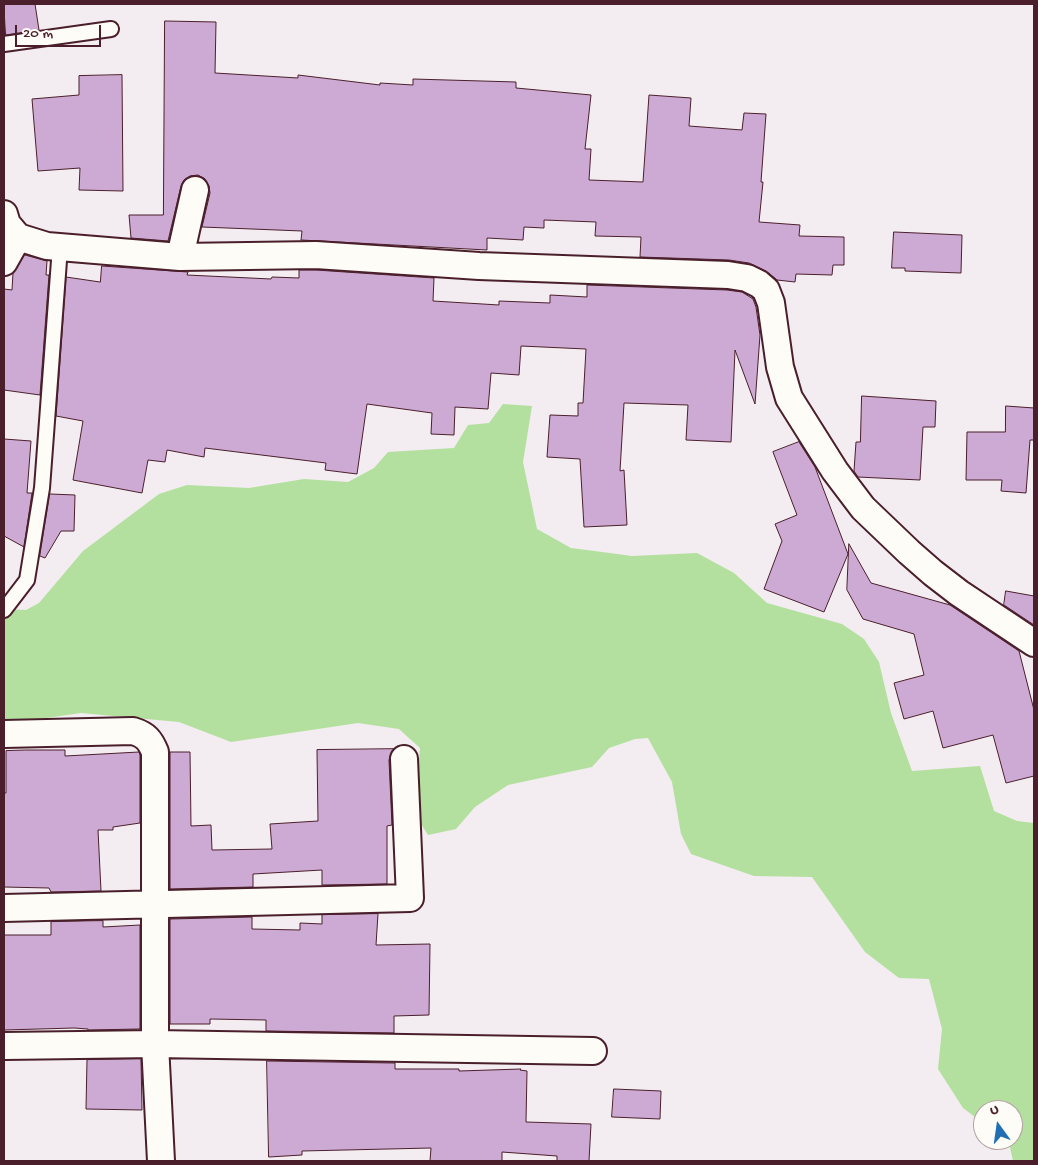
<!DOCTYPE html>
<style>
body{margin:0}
#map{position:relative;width:1038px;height:1165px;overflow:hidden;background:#f3ecf0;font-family:"Gochi Hand",sans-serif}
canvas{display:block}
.frame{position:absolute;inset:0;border:5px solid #4a1f2b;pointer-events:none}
.north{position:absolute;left:973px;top:1100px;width:50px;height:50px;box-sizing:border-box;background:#fdfcf7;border:1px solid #b5a4a5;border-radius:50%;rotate:346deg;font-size:14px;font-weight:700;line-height:20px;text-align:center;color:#4a1f2b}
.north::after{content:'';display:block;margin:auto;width:18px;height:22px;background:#1f6fb2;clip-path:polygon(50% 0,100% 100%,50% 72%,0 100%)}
.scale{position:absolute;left:15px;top:25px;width:86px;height:22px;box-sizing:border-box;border:2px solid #4a1f2b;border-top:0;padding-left:6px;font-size:15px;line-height:18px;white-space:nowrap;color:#4a1f2b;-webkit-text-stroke:4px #fdfcf7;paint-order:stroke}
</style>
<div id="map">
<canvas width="1038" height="1165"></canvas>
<div class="frame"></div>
<div class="north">U</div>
<div class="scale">20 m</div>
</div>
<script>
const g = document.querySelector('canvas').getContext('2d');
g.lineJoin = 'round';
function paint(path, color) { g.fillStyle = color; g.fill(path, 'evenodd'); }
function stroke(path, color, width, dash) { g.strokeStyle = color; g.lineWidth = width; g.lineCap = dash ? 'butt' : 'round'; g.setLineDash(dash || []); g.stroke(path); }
paint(new Path2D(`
 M 503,404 L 532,406 L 523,462 L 537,529 L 571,548 L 587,550 L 632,556 L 697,553 L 734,573 L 767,603 L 842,624 L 864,639 L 879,662 L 891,713 L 912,771 L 980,766 L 994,811 L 1017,821 L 1034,823 L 1034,1161 L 1013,1161 L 1009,1143 L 1005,1140 L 1013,1140 L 1013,1110 L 983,1110 L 983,1123 L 963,1108 L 938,1069 L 942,1029 L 929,979 L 899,978 L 865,952 L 812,877 L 754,876 L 691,854 L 681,834 L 672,782 L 648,738 L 635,739 L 609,748 L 592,767 L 508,785 L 475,807 L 456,829 L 428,835 L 416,816 L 415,803 L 420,748 L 399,729 L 358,723 L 231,742 L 179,722 L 81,713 L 4,724 L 4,609 L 26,610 L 39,603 L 83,551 L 159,494 L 187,485 L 249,488 L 304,479 L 348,482 L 374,468 L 388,452 L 454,448 L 468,425 L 489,423 Z`), '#b3e09e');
const building = new Path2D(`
 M 4,4 L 35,4 L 39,30 L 6,35 Z
 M 165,21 L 216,22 L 215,73 L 298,78 L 298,75 L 380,85 L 380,83 L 413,85 L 413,79 L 516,82 L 516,88 L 591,95 L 585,149 L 591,149 L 589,180 L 643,182 L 649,95 L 691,98 L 689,126 L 742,130 L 744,113 L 766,114 L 761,182 L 763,182 L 759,222 L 800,225 L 799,236 L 844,237 L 844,265 L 833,265 L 832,275 L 796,274 L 795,282 L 777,280 L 766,271 L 749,263 L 729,260 L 640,257 L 641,237 L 595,236 L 596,222 L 544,220 L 544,228 L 524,227 L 523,240 L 487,238 L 487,250 L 301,240 L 302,231 L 202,227 L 210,193 L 209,186 L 205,179 L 198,175 L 190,176 L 184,180 L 181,186 L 168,241 L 131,238 L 129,215 L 163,215 Z
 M 122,75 L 123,191 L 79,190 L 80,168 L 38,171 L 32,99 L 79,95 L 79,76 Z
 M 894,232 L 962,235 L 961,273 L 905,271 L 905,268 L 892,268 Z
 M 25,255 L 47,261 L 46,275 L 49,275 L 40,395 L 4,390 L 4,289 L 12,290 L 13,273 Z
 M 102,266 L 188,272 L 187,275 L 271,279 L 272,277 L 299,278 L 299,270 L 316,270 L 434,278 L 433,301 L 499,305 L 499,301 L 550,303 L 550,295 L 587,297 L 587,285 L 727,290 L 742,292 L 753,299 L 756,307 L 760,335 L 755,404 L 735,350 L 731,442 L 686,440 L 688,405 L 624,403 L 620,471 L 624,470 L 627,525 L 584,527 L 580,459 L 547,457 L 550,415 L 578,416 L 578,403 L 583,403 L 586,349 L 521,346 L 519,375 L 491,373 L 488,409 L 455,407 L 454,435 L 431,434 L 432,413 L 367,404 L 357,474 L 325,470 L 326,463 L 205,448 L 204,457 L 167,450 L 165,462 L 148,460 L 142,493 L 73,480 L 83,421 L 56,416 L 66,277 L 100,282 Z
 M 862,396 L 936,401 L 935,427 L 923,427 L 920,480 L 858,477 L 854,471 L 856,442 L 860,442 Z
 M 1006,406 L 1034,408 L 1034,440 L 1030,440 L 1026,493 L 1001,491 L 1002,480 L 966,480 L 967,432 L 1005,432 Z
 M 4,439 L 31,441 L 27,493 L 32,493 L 24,547 L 4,536 Z
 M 799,442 L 815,467 L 848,554 L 824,612 L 764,589 L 782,541 L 775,524 L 797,515 L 773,452 Z
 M 50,494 L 75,495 L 74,531 L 61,531 L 45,558 L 40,556 Z
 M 849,544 L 871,583 L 950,605 L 1019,651 L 1034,710 L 1034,776 L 1006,783 L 993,735 L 943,748 L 933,711 L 904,719 L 894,683 L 924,675 L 914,634 L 863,619 L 847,590 Z
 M 1006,591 L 1034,596 L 1034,625 L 1004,605 Z
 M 394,749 L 391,753 L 389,760 L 392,825 L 387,826 L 387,884 L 322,885 L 322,870 L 253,874 L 253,887 L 170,889 L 170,752 L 190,752 L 191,826 L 211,825 L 212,850 L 272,849 L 270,824 L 318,821 L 317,750 Z
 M 26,750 L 65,750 L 65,756 L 139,752 L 140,755 L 140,823 L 113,827 L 113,830 L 98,830 L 101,891 L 51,892 L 49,888 L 4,887 L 4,793 L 6,793 L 6,751 Z
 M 378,914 L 376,945 L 430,944 L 429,1015 L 394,1016 L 394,1033 L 266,1031 L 266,1020 L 210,1019 L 210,1024 L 170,1024 L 170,919 L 252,917 L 252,929 L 300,930 L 300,923 L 322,924 L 322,915 Z
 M 103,921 L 103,927 L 140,925 L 140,1029 L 88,1030 L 88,1029 L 74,1028 L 4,1030 L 4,935 L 51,935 L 51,922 Z
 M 141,1059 L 142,1110 L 86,1109 L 87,1060 Z
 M 267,1061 L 395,1063 L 395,1069 L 459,1069 L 459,1071 L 521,1069 L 520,1070 L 527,1071 L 526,1122 L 591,1124 L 589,1161 L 557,1161 L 557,1156 L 502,1152 L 502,1161 L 430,1161 L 431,1148 L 302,1151 L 302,1155 L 269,1157 Z
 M 614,1089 L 661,1091 L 660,1119 L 612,1117 Z`);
paint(building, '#cdaad4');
stroke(building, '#4a1f2b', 1);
const service = new Path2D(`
 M 4,44 L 111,29
 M 4,610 L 27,580 L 42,488 L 60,247`);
const minor = new Path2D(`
 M 4,214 L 7,224 L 18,237 L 47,246 L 180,257 L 316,255 L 479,266 L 728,275 L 747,278 L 759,284 L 766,290 L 771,303 L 780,367 L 789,398 L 835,471 L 863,508 L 909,552 L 933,573 L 959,593 L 1034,643
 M 180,257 L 195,190
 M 4,262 L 18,237
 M 4,734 L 133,731 C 146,735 150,740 155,752 L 155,1044 L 161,1161
 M 4,908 L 410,898 L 404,759
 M 4,1046 L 155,1044 L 593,1051`);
stroke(service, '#4a1f2b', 18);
stroke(minor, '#4a1f2b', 30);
stroke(service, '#fdfcf7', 14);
stroke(minor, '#fdfcf7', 26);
</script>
